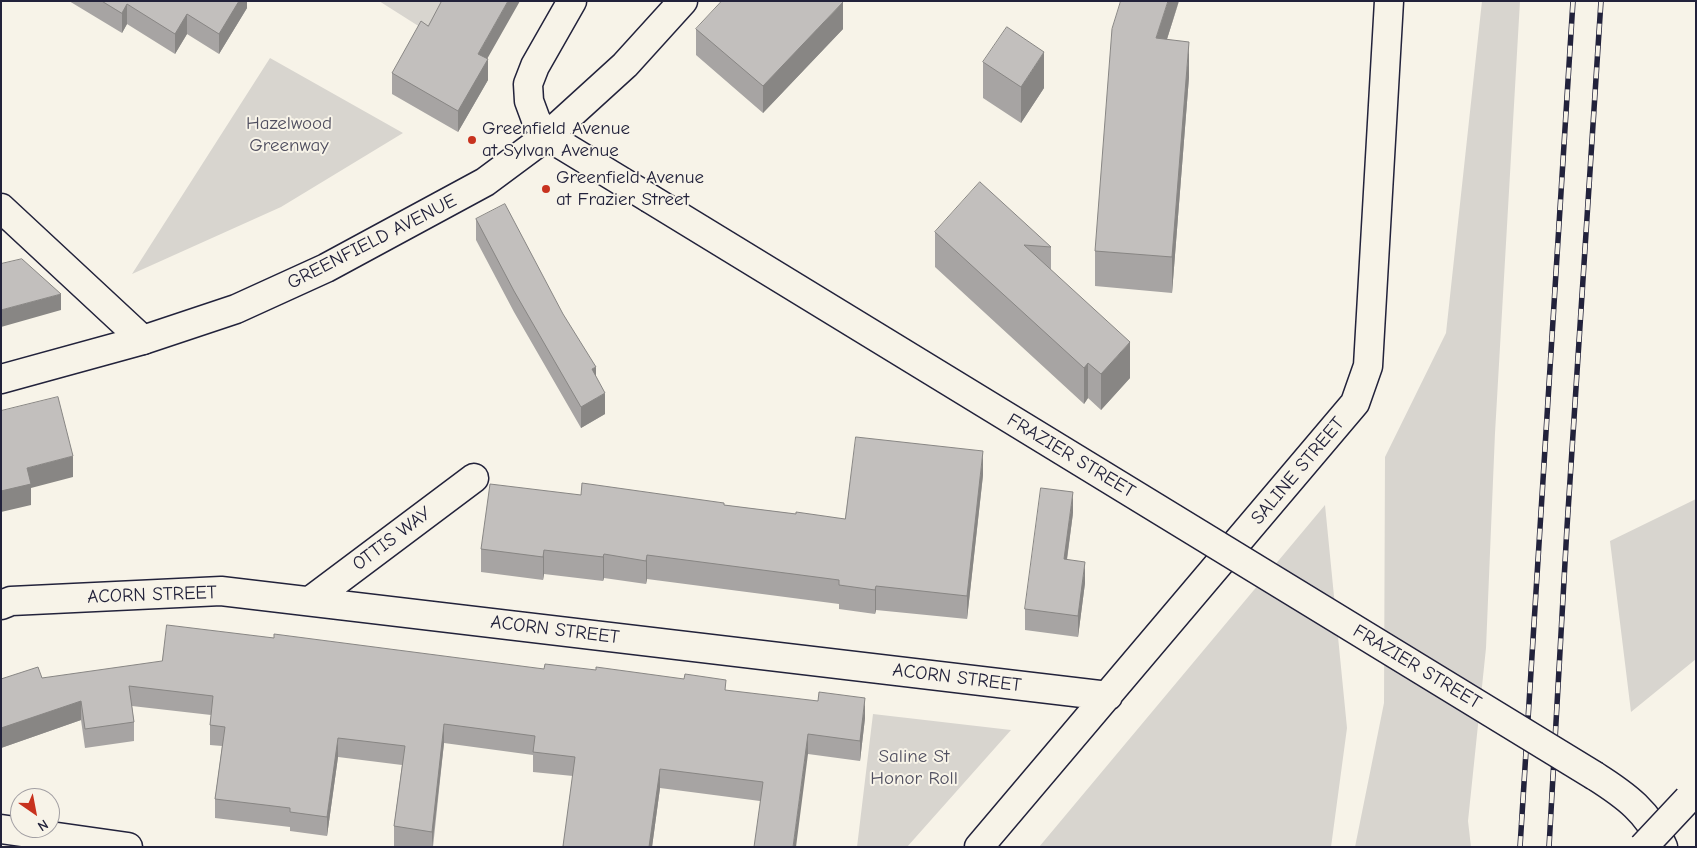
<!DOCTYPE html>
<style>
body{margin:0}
#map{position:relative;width:1697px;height:848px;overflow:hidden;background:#f7f3e8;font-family:"Comic Neue",sans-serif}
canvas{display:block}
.frame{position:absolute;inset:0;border:2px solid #22223b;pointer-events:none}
.north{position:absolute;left:10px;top:788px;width:50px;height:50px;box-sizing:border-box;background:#f7f3e8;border:1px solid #a29fa3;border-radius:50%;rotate:147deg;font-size:14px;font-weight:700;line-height:20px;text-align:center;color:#22223b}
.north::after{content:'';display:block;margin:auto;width:18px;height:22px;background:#c8321e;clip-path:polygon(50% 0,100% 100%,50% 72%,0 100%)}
</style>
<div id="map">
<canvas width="1697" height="848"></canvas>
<div class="frame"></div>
<div class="north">N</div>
</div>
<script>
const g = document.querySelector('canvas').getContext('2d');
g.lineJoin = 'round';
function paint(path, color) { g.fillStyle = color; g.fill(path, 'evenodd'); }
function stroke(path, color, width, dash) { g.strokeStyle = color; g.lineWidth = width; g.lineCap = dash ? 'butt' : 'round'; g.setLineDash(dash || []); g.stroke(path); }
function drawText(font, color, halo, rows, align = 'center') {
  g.font = font + ' "Comic Neue",sans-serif'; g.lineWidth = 4; g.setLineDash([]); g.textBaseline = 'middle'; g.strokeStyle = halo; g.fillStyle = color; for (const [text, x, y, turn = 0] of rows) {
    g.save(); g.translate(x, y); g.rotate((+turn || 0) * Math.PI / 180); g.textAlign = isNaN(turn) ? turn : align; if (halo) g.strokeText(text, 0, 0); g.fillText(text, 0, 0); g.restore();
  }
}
paint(new Path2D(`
 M 379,1 L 444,1 L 472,60 Z
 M 1482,1 L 1520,1 L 1495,433 L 1486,648 L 1468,821 L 1471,847 L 1355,847 L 1384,703 L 1385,457 L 1446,333 Z
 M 270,58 L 403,133 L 281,207 L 132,274 Z
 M 1696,499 L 1696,659 L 1631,712 L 1610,541 Z
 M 1325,505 L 1347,728 L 1331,847 L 1039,847 Z
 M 873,714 L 1011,730 L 907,847 L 857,847 Z`), '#d8d5cf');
const minor = new Path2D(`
 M 572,1 L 535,66 L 528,84 L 529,101 L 536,120 L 547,136 L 649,198
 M 1,208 L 143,340
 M 310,601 L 474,478
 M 1,605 L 11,601 L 221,591 L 1108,696
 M 1595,776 C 1625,795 1650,813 1663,847
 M 1,829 L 128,847
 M 979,847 L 1355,403 L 1368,366 L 1389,1`);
const major = new Path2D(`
 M 1,379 L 143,340 L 236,309 L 326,268 L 485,182 L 547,136 L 625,65 L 683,1`);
stroke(minor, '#22223b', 31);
stroke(major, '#22223b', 31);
stroke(minor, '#f7f3e8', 28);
stroke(major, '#f7f3e8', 28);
const rail = new Path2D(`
 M 1520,847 L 1573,1
 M 1549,847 L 1567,527 L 1601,1`);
stroke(rail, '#22223b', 5.5);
stroke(rail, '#f7f3e8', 4, [11]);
const minorBridge = new Path2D(`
 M 649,198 L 1595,776`);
const highwayBridge = new Path2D(`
 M 1643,847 L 1688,799`);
stroke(minorBridge, '#22223b', 31, []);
stroke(highwayBridge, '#22223b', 31, []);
stroke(minorBridge, '#f7f3e8', 28);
stroke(highwayBridge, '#f7f3e8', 28);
paint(new Path2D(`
 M 69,1 L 247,1 L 247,8 L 219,54 L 187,34 L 175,54 L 127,24 L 122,33 Z
 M 1179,1 L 1167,39 L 1189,77 L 1172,293 L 1095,286 L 1095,251 Z
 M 696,29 L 843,29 L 763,113 L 696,55 Z
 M 487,59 L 488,80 L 458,132 L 392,94 L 392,73 Z
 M 983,62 L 1044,88 L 1021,123 L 983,98 Z
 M 476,219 L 605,414 L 581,428 L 514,312 L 476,240 Z
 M 935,232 L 1051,247 L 1051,270 L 1130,378 L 1101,410 L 1088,398 L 1084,404 L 935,267 Z
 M 983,475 L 967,619 L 876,610 L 875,614 L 839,609 L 839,604 L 647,579 L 646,584 L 604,578 L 603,581 L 544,574 L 543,580 L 481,572 L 481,549 L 581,495 L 724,505 L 796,514 L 845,519 Z
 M 1073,513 L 1067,560 L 1085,583 L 1078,637 L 1025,630 L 1025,609 Z
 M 544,669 L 726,691 L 865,718 L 860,761 L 808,754 L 760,801 L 660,788 L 652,847 L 563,847 L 573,776 L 533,772 L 533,755 L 444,743 L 433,847 L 401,847 L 394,846 L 394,826 L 402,765 L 338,757 L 327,836 L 290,831 L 290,827 L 215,818 L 215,799 L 222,746 L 210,745 L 210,725 L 211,715 L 132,706 L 134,722 L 134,741 L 85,748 L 81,720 L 1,748 L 1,679 Z`), '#a7a4a3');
paint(new Path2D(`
 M 239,1 L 247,1 L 247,8 L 219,54 L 219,34 Z
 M 508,1 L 520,1 L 478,75 L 478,54 Z
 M 1168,1 L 1179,1 L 1156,74 L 1156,38 Z
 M 843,2 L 843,29 L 763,113 L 763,86 Z
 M 127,4 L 127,24 L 122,33 L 122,13 Z
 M 187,14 L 187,34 L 175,54 L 175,34 Z
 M 1189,42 L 1189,77 L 1172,293 L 1172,257 Z
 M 1044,52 L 1044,88 L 1021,123 L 1021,87 Z
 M 488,59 L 488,80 L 458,132 L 458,111 Z
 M 61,294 L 61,310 L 1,327 L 1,310 Z
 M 1130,342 L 1130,378 L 1101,410 L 1101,374 Z
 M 1088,363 L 1088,398 L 1084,404 L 1084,368 Z
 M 596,367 L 596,388 L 592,369 Z
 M 605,393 L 605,414 L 581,428 L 581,407 Z
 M 983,451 L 983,475 L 967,619 L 967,596 Z
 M 73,456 L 73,477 L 31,488 L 31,505 L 1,512 L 1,491 L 27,468 Z
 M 1073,492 L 1073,513 L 1064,580 L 1064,559 Z
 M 544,550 L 544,574 L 543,580 L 543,557 Z
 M 604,554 L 604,578 L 603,581 L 603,557 Z
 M 647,555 L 647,579 L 646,584 L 646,561 Z
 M 1085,562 L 1085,583 L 1078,637 L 1078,616 Z
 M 876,586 L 876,610 L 875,614 L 875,590 Z
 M 865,698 L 865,718 L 860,761 L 860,741 Z
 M 81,701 L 81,720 L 1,748 L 1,728 Z
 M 444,724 L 444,743 L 432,847 L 432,832 Z
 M 808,734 L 808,754 L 796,847 L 793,847 Z
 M 338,738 L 338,757 L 327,836 L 327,817 Z
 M 660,769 L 660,788 L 652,847 L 649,847 Z`), '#888684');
const building = new Path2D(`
 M 102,1 L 239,1 L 219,34 L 187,14 L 175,34 L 127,4 L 122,13 Z
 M 442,1 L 508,1 L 478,54 L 488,59 L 458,111 L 392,73 L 421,21 L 428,26 Z
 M 722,1 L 842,1 L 843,2 L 763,86 L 696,29 Z
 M 1121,1 L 1168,1 L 1156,38 L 1189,42 L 1172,257 L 1095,251 L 1112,29 Z
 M 1007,27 L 1044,52 L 1021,87 L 983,62 Z
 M 980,182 L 1051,247 L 1024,245 L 1130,342 L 1101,374 L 1088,363 L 1084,368 L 935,232 Z
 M 505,204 L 563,314 L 596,367 L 592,369 L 605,393 L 581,407 L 514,291 L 476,219 Z
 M 22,259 L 61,294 L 1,310 L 1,264 Z
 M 58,397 L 73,456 L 27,468 L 31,484 L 1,491 L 1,411 Z
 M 856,437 L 983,451 L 967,596 L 876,586 L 875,590 L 839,585 L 839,580 L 647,555 L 646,561 L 604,554 L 603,557 L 544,550 L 543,557 L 481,549 L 490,484 L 581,495 L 582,483 L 724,503 L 724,505 L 796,514 L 796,512 L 845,519 Z
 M 1041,488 L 1073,492 L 1064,559 L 1085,562 L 1078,616 L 1025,609 Z
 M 167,625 L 274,638 L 274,634 L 544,669 L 545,664 L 596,670 L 596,667 L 684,679 L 685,674 L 726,680 L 725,690 L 818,701 L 819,692 L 865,698 L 860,741 L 808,734 L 793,847 L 754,847 L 763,782 L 660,769 L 649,847 L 566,847 L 563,846 L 575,757 L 533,752 L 535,736 L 444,724 L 432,832 L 394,826 L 405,746 L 338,738 L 327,817 L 290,812 L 290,808 L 215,799 L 225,727 L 210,725 L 213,696 L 129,686 L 134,722 L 85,729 L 81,701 L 1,728 L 1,679 L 38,667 L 42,678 L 162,661 Z`);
paint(building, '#c2bfbd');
stroke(building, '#888684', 1);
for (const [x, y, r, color] of [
 [472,140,5,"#c8321e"],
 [546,189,5,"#c8321e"]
]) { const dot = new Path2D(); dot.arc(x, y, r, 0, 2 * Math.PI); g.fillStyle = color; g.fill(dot); stroke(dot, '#f7f3e8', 2); }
drawText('19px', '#504f60', '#f7f3e8', [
 ["Hazelwood",289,124],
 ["Greenway",289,146],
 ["Saline St",914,757],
 ["Honor Roll",914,779]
]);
drawText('19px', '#22223b', '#f7f3e8', [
 ["Greenfield Avenue",482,129],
 ["at Sylvan Avenue",482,151],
 ["Greenfield Avenue",556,178],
 ["at Frazier Street",556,200]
], 'left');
drawText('19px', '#22223b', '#f7f3e8', [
 ["GREENFIELD AVENUE",372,242,-27],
 ["FRAZIER STREET",1071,456,31],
 ["SALINE STREET",1298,471,-50],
 ["OTTIS WAY",392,539,-37],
 ["ACORN STREET",152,595,-2],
 ["ACORN STREET",555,630,7],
 ["FRAZIER STREET",1417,667,31],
 ["ACORN STREET",957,678,7]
]);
</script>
